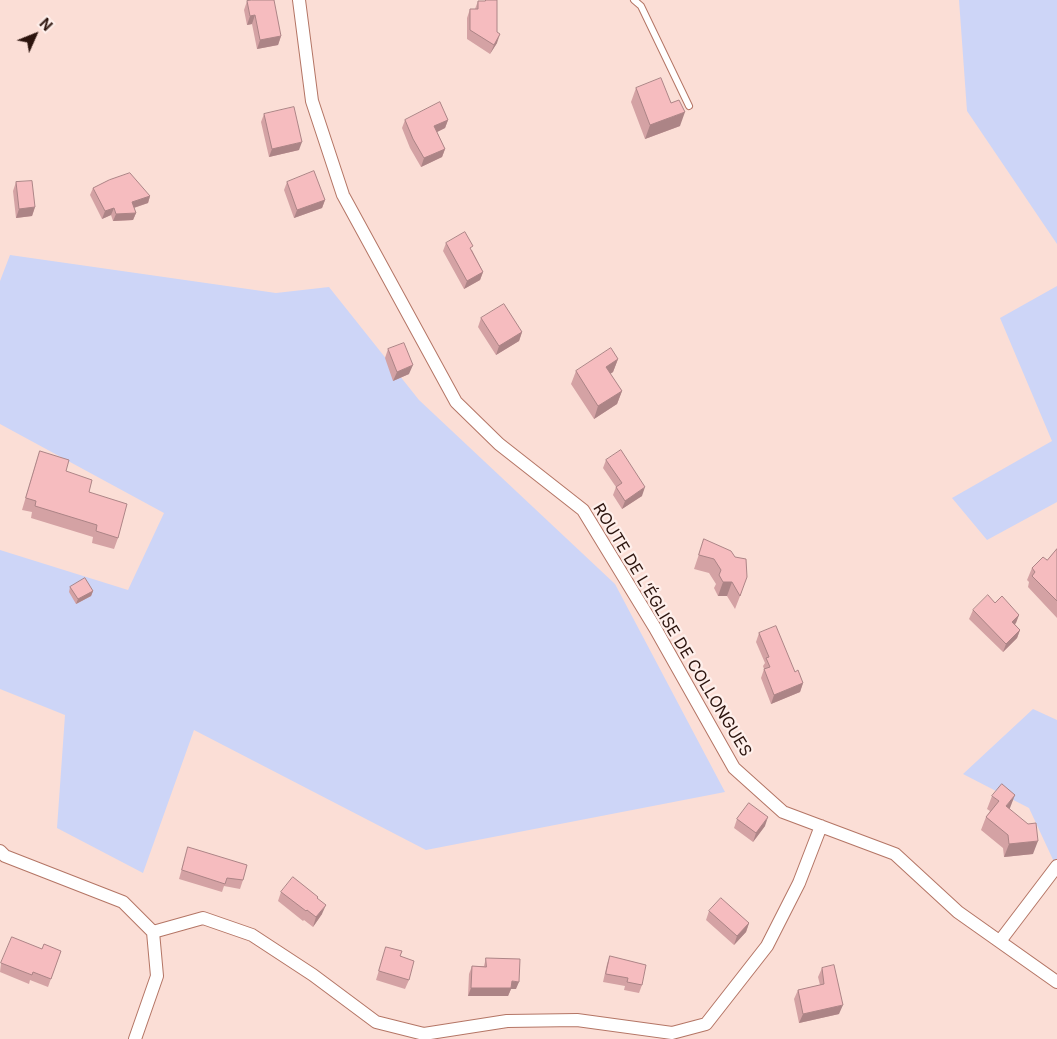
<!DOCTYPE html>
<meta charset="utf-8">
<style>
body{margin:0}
#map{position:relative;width:1057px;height:1039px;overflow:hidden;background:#fbded6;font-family:Inter,sans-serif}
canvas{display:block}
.north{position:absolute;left:10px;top:10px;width:50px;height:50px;-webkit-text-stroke:4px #feefeb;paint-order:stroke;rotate:46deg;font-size:14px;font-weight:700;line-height:20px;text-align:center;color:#2c140e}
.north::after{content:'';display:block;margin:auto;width:18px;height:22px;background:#2c140e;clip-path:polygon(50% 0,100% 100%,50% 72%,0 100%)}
</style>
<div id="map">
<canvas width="1057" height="1039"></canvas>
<div class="north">N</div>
</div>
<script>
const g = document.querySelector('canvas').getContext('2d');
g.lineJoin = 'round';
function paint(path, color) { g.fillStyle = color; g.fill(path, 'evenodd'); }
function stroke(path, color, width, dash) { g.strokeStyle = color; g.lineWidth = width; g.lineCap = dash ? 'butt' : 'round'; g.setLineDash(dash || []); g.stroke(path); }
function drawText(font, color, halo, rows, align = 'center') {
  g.font = font + ' Inter,sans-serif'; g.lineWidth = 4.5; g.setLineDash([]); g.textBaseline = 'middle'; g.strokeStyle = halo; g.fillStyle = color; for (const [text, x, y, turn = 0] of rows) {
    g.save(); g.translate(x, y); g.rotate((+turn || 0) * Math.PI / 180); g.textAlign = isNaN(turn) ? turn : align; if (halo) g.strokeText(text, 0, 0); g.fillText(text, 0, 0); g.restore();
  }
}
paint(new Path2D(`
 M 959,0 L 1057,0 L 1057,244 L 967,111 Z
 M 10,255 L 276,293 L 329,287 L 419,400 L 615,584 L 725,792 L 426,850 L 194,730 L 143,873 L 57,828 L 65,715 L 0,689 L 0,550 L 128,590 L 164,513 L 0,424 L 0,281 Z
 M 1057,286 L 1057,502 L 987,540 L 952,498 L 1052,441 L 1000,318 Z
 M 1033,709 L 1057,720 L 1057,862 L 1055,864 L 1029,808 L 963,774 Z`), '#cdd5f7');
const lane = new Path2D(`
 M 634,0 L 641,6 L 689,106`);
const street = new Path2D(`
 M 299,0 L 312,101 L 343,195 L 456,402 L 499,444 L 583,510 L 655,628 L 734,768 L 783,812 L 895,854 L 958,912 L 1057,982
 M 0,851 L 5,856 L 123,902 L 153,932
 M 153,932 L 203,918 L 252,935 L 313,975 L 376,1022 L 424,1034 L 507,1021 L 577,1020 L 672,1033 L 706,1024 L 767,946 L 799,883 L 821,826
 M 1000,941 L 1057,866
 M 135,1039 L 157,976 L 153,932`);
stroke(lane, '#b47565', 8);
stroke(street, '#b47565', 14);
stroke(lane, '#fff', 6);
stroke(street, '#fff', 12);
paint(new Path2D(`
 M 247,1 L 281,36 L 278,45 L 257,49 L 252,24 L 247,25 L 244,10 Z
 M 478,1 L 497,32 L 497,43 L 490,54 L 467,39 L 467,18 L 470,9 L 475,9 Z
 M 636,88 L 680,126 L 645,139 L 631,102 Z
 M 264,114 L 299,150 L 269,157 L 261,122 Z
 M 405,120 L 448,120 L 445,128 L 437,132 L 445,149 L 442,157 L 421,167 L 410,148 L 402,128 Z
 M 16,182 L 35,207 L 32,216 L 16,218 L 13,191 Z
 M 287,182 L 325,200 L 322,208 L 294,218 L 284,190 Z
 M 93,188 L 150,196 L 148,203 L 134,208 L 136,213 L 133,220 L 113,221 L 111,215 L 102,219 L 90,195 Z
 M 446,243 L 472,250 L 483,272 L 480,280 L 464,289 L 443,251 Z
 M 481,318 L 522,332 L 519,341 L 496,355 L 478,327 Z
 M 388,349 L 409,374 L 393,381 L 385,358 Z
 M 618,359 L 613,372 L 610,374 L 622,391 L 617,404 L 594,419 L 571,384 L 576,371 Z
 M 40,451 L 66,471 L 89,492 L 118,538 L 114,549 L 92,543 L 93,537 L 31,518 L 32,512 L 22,510 L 36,463 Z
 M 606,460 L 642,496 L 622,509 L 613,495 L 616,487 L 603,468 Z
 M 704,539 L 742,591 L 735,609 L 727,596 L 718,596 L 714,588 L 716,584 L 709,573 L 694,569 Z
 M 1057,549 L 1057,618 L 1028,587 L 1029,582 L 1027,580 L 1032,568 L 1047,560 Z
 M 70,587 L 93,591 L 91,596 L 76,604 L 69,592 Z
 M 995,603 L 1019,615 L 1015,624 L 1020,630 L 1017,638 L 1003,652 L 969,619 L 973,610 Z
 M 759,633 L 795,672 L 803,683 L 800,692 L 771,704 L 761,678 L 764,669 L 763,666 L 765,663 L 756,642 Z
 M 992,796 L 1010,808 L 1010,809 L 1033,854 L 1004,857 L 1003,848 L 981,830 L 986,817 L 990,811 L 987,809 Z
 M 737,819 L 765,826 L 753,842 L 734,828 Z
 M 188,847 L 243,880 L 240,889 L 224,886 L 222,892 L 179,879 Z
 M 281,892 L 317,898 L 322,914 L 313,927 L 304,920 L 303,921 L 278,901 Z
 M 709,911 L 749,923 L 746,932 L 734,945 L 706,920 Z
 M 386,947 L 400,956 L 409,980 L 405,989 L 376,980 Z
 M 42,949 L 61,951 L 48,987 L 30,980 L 29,984 L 0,972 L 1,963 Z
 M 610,956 L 642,985 L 639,993 L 624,990 L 625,986 L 603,982 L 607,964 Z
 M 486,958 L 516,989 L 511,989 L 508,996 L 468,996 L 469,974 L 472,966 L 484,966 Z
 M 822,968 L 839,1014 L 799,1023 L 794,999 L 798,990 L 820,985 L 818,977 Z`), '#d4a2a4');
paint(new Path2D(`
 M 255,15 L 252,24 L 247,25 L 250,16 Z
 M 500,34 L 497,43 L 490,54 L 494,45 Z
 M 281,36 L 278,45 L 257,49 L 260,40 Z
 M 685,112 L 680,126 L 645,139 L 650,125 Z
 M 448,120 L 445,128 L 431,135 L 434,126 Z
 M 302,142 L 299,150 L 269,157 L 272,149 Z
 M 445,149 L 442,157 L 421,167 L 424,158 Z
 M 150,196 L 148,203 L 130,209 L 132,202 Z
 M 325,200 L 322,208 L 294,218 L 297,210 Z
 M 35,207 L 32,216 L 16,218 L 19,209 Z
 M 114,208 L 111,215 L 102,219 L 105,211 Z
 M 136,213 L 133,220 L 113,221 L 116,214 Z
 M 483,272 L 480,280 L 464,289 L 467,281 Z
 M 522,332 L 519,341 L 496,355 L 499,346 Z
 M 618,359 L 613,372 L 601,380 L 606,367 Z
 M 413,365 L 409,374 L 393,381 L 397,372 Z
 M 622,391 L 617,404 L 594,419 L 598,406 Z
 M 645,487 L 642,496 L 622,509 L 625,501 Z
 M 723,582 L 732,582 L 727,596 L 718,596 Z
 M 93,591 L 91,596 L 76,604 L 78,599 Z
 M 1019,615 L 1016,623 L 1009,630 L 1012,622 Z
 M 1020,630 L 1017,638 L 1003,652 L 1006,644 Z
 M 803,683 L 800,692 L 771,704 L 774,695 Z
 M 1015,795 L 1010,808 L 1001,820 L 1006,806 Z
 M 768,817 L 765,826 L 753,842 L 756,833 Z
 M 1038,841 L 1033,854 L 1004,857 L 1009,844 Z
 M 326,905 L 322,914 L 313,927 L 316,917 Z
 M 749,923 L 746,932 L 734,945 L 737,936 Z
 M 512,981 L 519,982 L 516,989 L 511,989 L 508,996 L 468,996 L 471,988 Z
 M 843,1005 L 839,1014 L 799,1023 L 803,1014 Z`), '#ac8486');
const building = new Path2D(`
 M 252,0 L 274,0 L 281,36 L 260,40 L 255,15 L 250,16 L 247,1 Z
 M 486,0 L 497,0 L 497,32 L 500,34 L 494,45 L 470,30 L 470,9 L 478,9 L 478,1 L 485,1 Z
 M 661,78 L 671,103 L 679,100 L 685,112 L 650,125 L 636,88 Z
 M 440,102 L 448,120 L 434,126 L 445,149 L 424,158 L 413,139 L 405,120 Z
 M 294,107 L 302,142 L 272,149 L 264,114 Z
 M 314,171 L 325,200 L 297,210 L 287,182 Z
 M 130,173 L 150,196 L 132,202 L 136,213 L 116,214 L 114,208 L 105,211 L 93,188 L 109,180 Z
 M 32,181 L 35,207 L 19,209 L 16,182 Z
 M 465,232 L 473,246 L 470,248 L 483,272 L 467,281 L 446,243 Z
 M 504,304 L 522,332 L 499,346 L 481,318 Z
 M 404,343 L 413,365 L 397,372 L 388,349 Z
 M 611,348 L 618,359 L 606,367 L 622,391 L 598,406 L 576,371 Z
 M 621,450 L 645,487 L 625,501 L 616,487 L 622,483 L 606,460 Z
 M 40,451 L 69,460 L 66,471 L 92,480 L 89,492 L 127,504 L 118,538 L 96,531 L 97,525 L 35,506 L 36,501 L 26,498 Z
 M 704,539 L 731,551 L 735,557 L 746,559 L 747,577 L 740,596 L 732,582 L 723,582 L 719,575 L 721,570 L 714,559 L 699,555 Z
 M 1057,549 L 1057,601 L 1032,576 L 1035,572 L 1032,568 L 1043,557 L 1047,560 Z
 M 85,578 L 93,591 L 78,599 L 70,587 Z
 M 988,595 L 995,603 L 1002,596 L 1019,615 L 1012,622 L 1020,630 L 1006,644 L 973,610 Z
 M 776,626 L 795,672 L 798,670 L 803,683 L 774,695 L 764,669 L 770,667 L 766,658 L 769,657 L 759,633 Z
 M 1002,784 L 1015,795 L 1006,806 L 1028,824 L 1036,823 L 1038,841 L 1009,844 L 1008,835 L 986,817 L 999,801 L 992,796 Z
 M 749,803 L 768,817 L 756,833 L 737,819 Z
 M 188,847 L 247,865 L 243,880 L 227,878 L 225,884 L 182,870 Z
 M 293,877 L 318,897 L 317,898 L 326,905 L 316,917 L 307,910 L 306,911 L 281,892 Z
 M 721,898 L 749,923 L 737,936 L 709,911 Z
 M 12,937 L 42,949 L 44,944 L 61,951 L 51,979 L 33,972 L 32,975 L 1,963 Z
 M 386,947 L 402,951 L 400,956 L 414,961 L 409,980 L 379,971 Z
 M 610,956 L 646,965 L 642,985 L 627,982 L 628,978 L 606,974 Z
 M 486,958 L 520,959 L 519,982 L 512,981 L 511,988 L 471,988 L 472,966 L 486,967 Z
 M 834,965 L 843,1005 L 803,1014 L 798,990 L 824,984 L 822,968 Z`);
paint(building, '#f6bcbf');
stroke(building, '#ac8486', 1);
drawText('16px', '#2c140e', '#feefeb', [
 ["ROUTE DE L’ÉGLISE DE COLLONGUES",672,630,59]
]);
</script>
